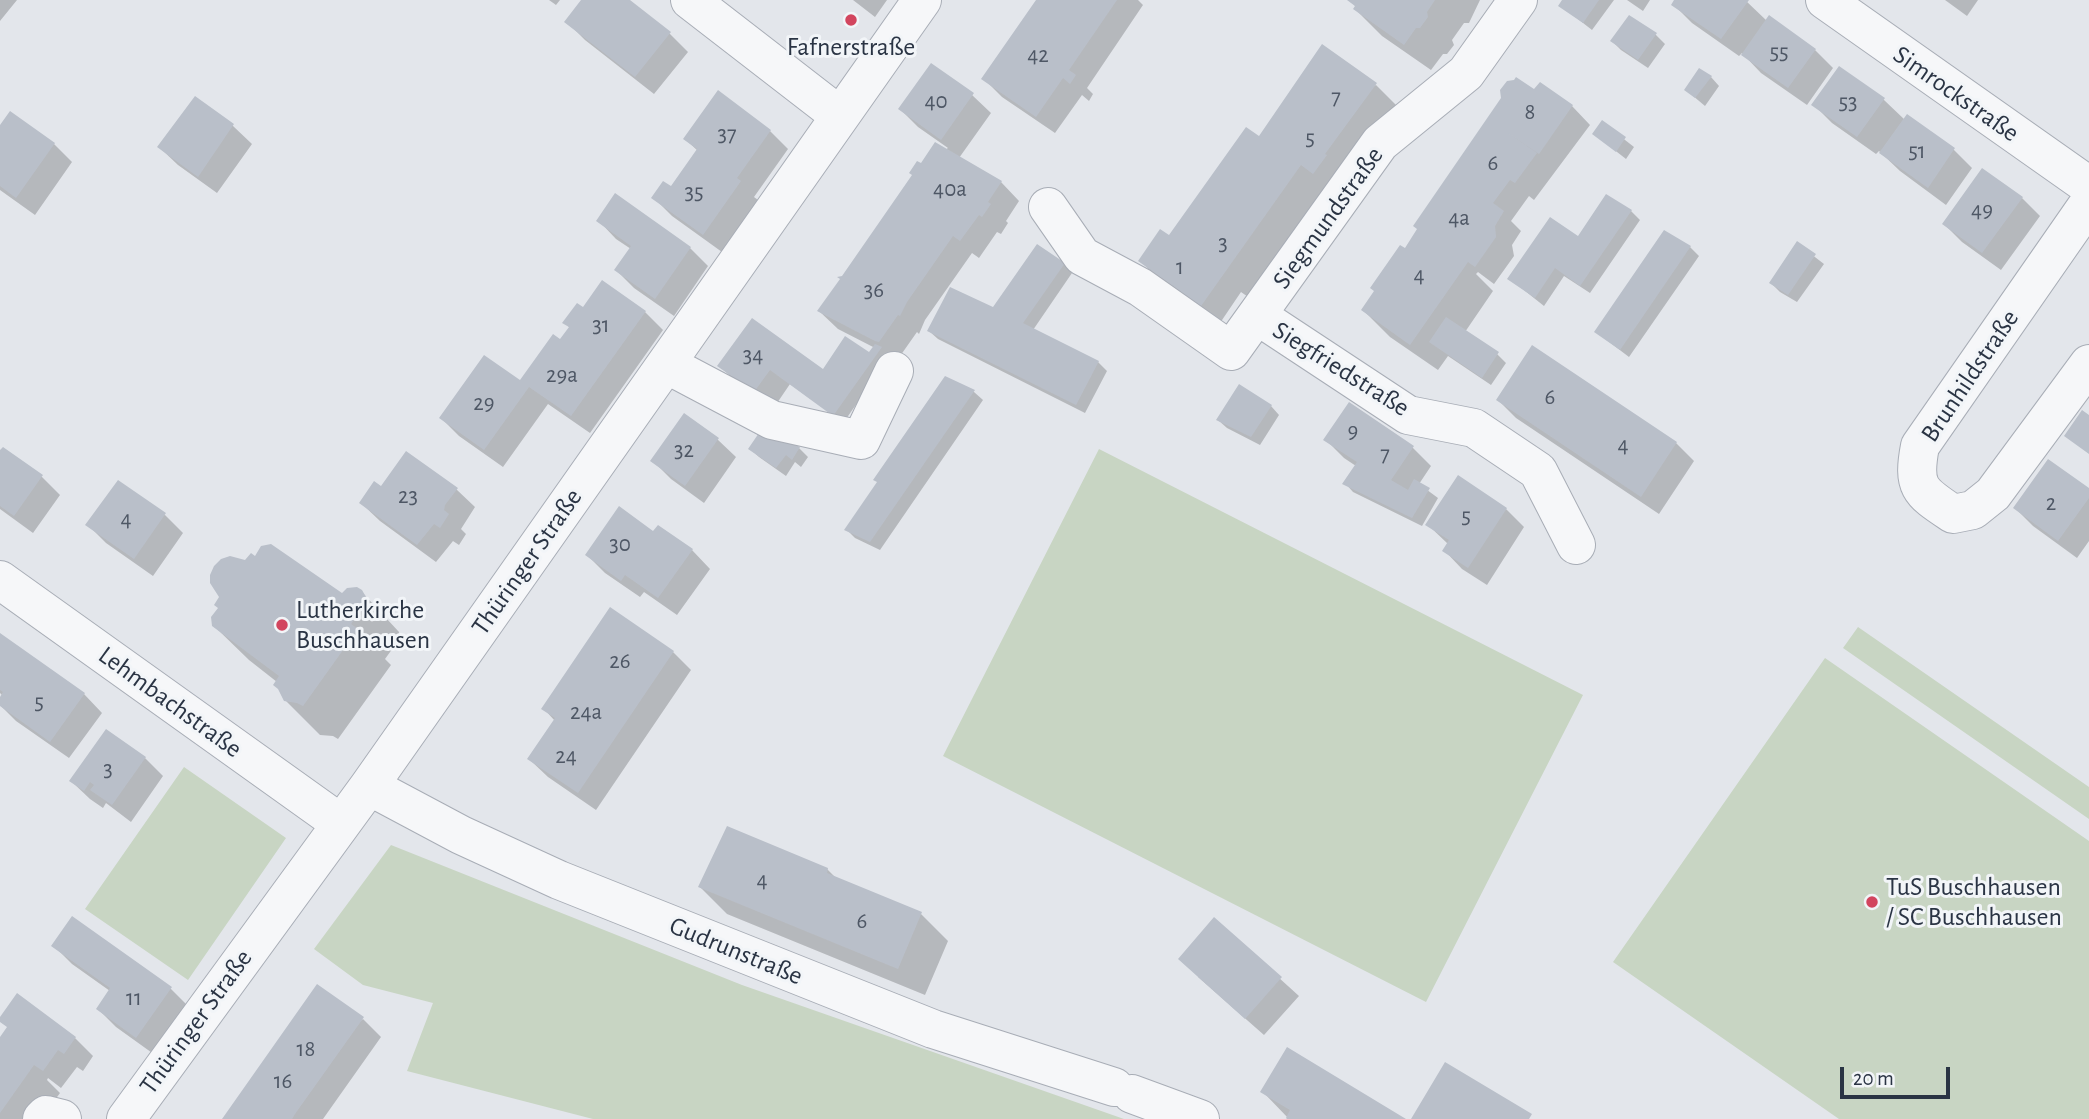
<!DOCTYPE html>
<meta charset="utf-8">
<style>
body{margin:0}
#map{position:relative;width:2089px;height:1119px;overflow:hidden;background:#e3e6eb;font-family:"Alegreya Sans",sans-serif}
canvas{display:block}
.scale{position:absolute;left:1840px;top:1067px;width:110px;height:32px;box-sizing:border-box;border:4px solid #2a3444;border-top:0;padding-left:9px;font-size:21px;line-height:24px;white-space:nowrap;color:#2a3444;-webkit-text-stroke:5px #f2f5f8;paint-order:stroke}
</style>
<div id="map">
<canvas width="2089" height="1119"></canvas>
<div class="scale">20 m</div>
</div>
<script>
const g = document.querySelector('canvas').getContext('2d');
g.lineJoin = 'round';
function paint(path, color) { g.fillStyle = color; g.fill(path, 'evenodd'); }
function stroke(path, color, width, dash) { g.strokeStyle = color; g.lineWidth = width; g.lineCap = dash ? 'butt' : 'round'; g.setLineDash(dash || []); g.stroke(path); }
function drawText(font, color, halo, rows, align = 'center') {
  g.font = font + ' "Alegreya Sans",sans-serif'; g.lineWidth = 6; g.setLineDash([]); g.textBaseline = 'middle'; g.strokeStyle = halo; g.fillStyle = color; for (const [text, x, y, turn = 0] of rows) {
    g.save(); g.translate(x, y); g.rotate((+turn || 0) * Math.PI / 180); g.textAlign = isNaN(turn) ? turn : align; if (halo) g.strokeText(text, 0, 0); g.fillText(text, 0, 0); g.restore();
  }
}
paint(new Path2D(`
 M 1099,449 L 1583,695 L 1426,1002 L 943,756 Z
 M 1858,627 L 2089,787 L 2089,819 L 1843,648 Z
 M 1825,658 L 2089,841 L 2089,1119 L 1839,1119 L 1613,962 Z
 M 184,767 L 286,838 L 188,980 L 85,909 Z
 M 391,845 L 742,985 L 1124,1119 L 593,1119 L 407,1071 L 433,1003 L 363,985 L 314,949 Z`), '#c8d5c3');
paint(new Path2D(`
 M 0,0 L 17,0 L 0,21 Z
 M 549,0 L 560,0 L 556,5 Z
 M 584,0 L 627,0 L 670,34 L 688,52 L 654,94 L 585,40 L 567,22 Z
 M 853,0 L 887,0 L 875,17 Z
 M 1038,0 L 1138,0 L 1143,5 L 1087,88 L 1093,94 L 1089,101 L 1082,95 L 1055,133 L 1002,97 L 984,79 Z
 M 1350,0 L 1480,0 L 1469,23 L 1464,23 L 1452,40 L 1454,45 L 1447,54 L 1443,54 L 1431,70 L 1382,36 L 1355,9 L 1356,7 Z
 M 1564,0 L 1614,0 L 1592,30 L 1560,5 Z
 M 1627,0 L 1650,0 L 1643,11 Z
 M 1677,0 L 1745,0 L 1767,21 L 1815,50 L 1833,68 L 1807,105 L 1761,73 L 1742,53 L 1739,56 L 1692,23 L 1673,4 Z
 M 1945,0 L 1978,0 L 1967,16 Z
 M 1629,17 L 1656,35 L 1665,44 L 1648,68 L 1621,50 L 1612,41 Z
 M 1840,68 L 1884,100 L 1905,120 L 1908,116 L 1954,150 L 1972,168 L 1946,205 L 1900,171 L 1879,151 L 1876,154 L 1832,123 L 1814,105 Z
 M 1711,77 L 1719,86 L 1705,106 L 1686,90 Z
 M 1376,85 L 1402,111 L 1251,299 L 1241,292 L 1220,323 L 1158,279 L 1140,260 L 1177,243 L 1259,138 Z
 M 1535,92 L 1572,106 L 1590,125 L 1534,200 L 1529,196 L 1511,221 L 1521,231 L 1512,245 L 1514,256 L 1494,284 L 1478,272 L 1476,274 L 1493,291 L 1465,332 L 1497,354 L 1506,363 L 1491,385 L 1448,356 L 1438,370 L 1390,337 L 1363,310 L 1405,250 Z
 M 972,95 L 991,113 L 959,158 L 1001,182 L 1019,201 L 1006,221 L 1008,223 L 1001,234 L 997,232 L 979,258 L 972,253 L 925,320 L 919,334 L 917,332 L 898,359 L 890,356 L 839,429 L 833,415 L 790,384 L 773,409 L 738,384 L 720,366 L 823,371 L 869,354 L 875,348 L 838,329 L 819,311 L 922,165 L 948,148 L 918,127 L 900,109 Z
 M 196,98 L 233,126 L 252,144 L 217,193 L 178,165 L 159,147 Z
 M 1602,122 L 1634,147 L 1626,159 L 1594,134 Z
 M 0,128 L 54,144 L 72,162 L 35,215 L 0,190 Z
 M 770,131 L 788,149 L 754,197 L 758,200 L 722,252 L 672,216 L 654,198 L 672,188 L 698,151 L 685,139 Z
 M 1607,196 L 1631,211 L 1640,220 L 1590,293 L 1564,276 L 1544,306 L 1510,279 L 1578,239 Z
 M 2022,198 L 2040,216 L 2001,270 L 1962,242 L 1944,224 Z
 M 598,220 L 690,248 L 708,266 L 674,316 L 634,288 L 616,270 L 631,249 L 616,239 Z
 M 1665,232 L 1690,247 L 1699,256 L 1629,357 L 1596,332 Z
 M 1798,244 L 1824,264 L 1797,302 L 1780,292 L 1771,283 Z
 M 1064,264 L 1072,273 L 1033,330 L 1098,362 L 1107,371 L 1085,413 L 938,339 L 929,331 L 994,310 Z
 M 583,310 L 645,312 L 663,330 L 590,433 L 548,404 L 503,467 L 459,436 L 441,418 L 520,383 L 561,342 L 570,328 L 565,323 Z
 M 946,378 L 974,392 L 983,400 L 880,550 L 855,538 L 847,530 Z
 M 1498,400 L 1676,443 L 1694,461 L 1659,514 L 1516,418 Z
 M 1349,405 L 1413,448 L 1431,466 L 1419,484 L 1438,498 L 1422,526 L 1353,492 L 1345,483 L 1356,466 L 1344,458 L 1326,440 Z
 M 1271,406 L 1279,415 L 1260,445 L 1227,428 L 1218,420 Z
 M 762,432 L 799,448 L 808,457 L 801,467 L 795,462 L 786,476 L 759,457 L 750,449 Z
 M 717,439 L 736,457 L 704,503 L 671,479 L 653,461 Z
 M 3,449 L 42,477 L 60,495 L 33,533 L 0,509 L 0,453 Z
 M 381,489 L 456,489 L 475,507 L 461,529 L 466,534 L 459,545 L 453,541 L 436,562 L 380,521 L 361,503 Z
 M 2089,490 L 2089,541 L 2077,558 L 2033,526 L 2015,508 Z
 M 1506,509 L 1524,527 L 1487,585 L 1462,569 L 1444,550 L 1448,544 L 1427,524 Z
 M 165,515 L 183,533 L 153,576 L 106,543 L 88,525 Z
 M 659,527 L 692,550 L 710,569 L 677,615 L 644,592 L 640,597 L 605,573 L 587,555 L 654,533 Z
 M 361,591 L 399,632 L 398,641 L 385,659 L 391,665 L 338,739 L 333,736 L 320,735 L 285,700 L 277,682 L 249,660 L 214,626 Z
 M 0,635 L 84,694 L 102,713 L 69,758 L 16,721 L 0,705 L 3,696 L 0,693 Z
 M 673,652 L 691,670 L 596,810 L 548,777 L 529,759 L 555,721 L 544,709 Z
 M 107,731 L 145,758 L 163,776 L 131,822 L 106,803 L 103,808 L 90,799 L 71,781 Z
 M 827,869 L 837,879 L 921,914 L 948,941 L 925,995 L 727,914 L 700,887 Z
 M 72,919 L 171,989 L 189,1007 L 155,1055 L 116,1027 L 98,1009 L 110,991 L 72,964 L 54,946 Z
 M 1214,919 L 1299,996 L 1264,1035 L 1198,977 Z
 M 18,995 L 75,1038 L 93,1056 L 83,1071 L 77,1067 L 61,1088 L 48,1078 L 47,1080 L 60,1093 L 41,1119 L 0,1119 L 0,1042 L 8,1028 Z
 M 363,1019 L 381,1037 L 323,1119 L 223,1119 Z
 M 1263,1092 L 1403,1119 L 1289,1119 Z`), '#0003');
paint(new Path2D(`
 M 581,0 L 630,0 L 671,32 L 635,77 L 564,22 Z
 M 1036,0 L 1117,0 L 1069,70 L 1076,75 L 1070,84 L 1063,78 L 1036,117 L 981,79 Z
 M 1347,0 L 1435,0 L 1427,12 L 1428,17 L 1420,28 L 1416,28 L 1404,45 L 1353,9 L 1355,6 Z
 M 1562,0 L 1599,0 L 1583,23 L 1558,6 Z
 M 1674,0 L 1749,0 L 1721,39 L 1671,5 Z
 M 1629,15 L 1657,33 L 1638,60 L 1610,41 Z
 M 1769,15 L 1816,49 L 1788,88 L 1741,55 Z
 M 1322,44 L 1377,83 L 1325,154 L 1327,155 L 1313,174 L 1301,165 L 1201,306 L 1138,261 L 1160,229 L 1169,235 L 1246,127 L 1259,136 Z
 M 931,63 L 974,93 L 941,140 L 898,109 Z
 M 1839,66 L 1885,98 L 1857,137 L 1811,105 Z
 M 1699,68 L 1712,76 L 1695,98 L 1684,90 Z
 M 1516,77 L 1534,89 L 1540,82 L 1573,105 L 1539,154 L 1505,131 L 1537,153 L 1515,183 L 1510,180 L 1493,203 L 1504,211 L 1495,226 L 1496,237 L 1475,267 L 1468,262 L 1410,345 L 1361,310 L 1374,291 L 1370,288 L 1400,245 L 1405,248 L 1417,229 L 1413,226 L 1501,98 L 1500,90 L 1507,81 L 1514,80 Z
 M 718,90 L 771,130 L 737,178 L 741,181 L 703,235 L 651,198 L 663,181 L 671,186 L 697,149 L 683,139 Z
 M 195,96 L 234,124 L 198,177 L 157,147 Z
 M 10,111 L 55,143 L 16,198 L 0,186 L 0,125 Z
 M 1907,114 L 1955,148 L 1928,188 L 1879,153 Z
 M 1602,120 L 1626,137 L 1616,152 L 1592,134 Z
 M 935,142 L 1002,181 L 988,202 L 991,204 L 982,217 L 979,215 L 960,241 L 953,236 L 907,302 L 900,316 L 898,315 L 879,342 L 875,341 L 817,311 L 840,279 L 837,277 L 842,276 L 912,175 L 909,173 L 917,161 L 921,163 Z
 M 1982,168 L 2023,197 L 1982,253 L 1942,224 Z
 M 615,193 L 691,247 L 655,299 L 614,270 L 631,246 L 596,221 Z
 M 1606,194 L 1632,210 L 1580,286 L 1555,268 L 1535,298 L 1507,279 L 1550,217 L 1578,236 Z
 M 1664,230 L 1691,246 L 1620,350 L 1594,332 Z
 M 1797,241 L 1816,254 L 1788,295 L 1769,283 Z
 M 1037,244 L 1065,263 L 1023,323 L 1099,361 L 1076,405 L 927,331 L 950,287 L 993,307 Z
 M 602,280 L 646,311 L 571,416 L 529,387 L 484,450 L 439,418 L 484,355 L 520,380 L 553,334 L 560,339 L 569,327 L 562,323 L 577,303 L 583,307 Z
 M 1446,317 L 1499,352 L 1482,378 L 1429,342 Z
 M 752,318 L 823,369 L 845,336 L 869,352 L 875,344 L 882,347 L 833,416 L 770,370 L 754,392 L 717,366 Z
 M 1532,345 L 1677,442 L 1641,497 L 1496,400 Z
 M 945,376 L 975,390 L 870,542 L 844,530 L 877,482 L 873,480 Z
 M 1239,384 L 1272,405 L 1251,437 L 1216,420 Z
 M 1349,402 L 1414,446 L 1391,480 L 1408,490 L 1414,479 L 1430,488 L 1412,518 L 1342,484 L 1357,462 L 1323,440 Z
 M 2082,410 L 2089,415 L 2089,454 L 2064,436 Z
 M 684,413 L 719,438 L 685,486 L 650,461 Z
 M 761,430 L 800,447 L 792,460 L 786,455 L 776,468 L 748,449 Z
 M 3,447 L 43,475 L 14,516 L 0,506 L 0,450 Z
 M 406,451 L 458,488 L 445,505 L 444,510 L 449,514 L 440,528 L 434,524 L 417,545 L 359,503 L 374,481 L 381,486 Z
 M 2048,459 L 2089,488 L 2089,498 L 2058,541 L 2013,508 Z
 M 1458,475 L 1507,508 L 1468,568 L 1442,551 L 1449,540 L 1425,525 Z
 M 118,480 L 166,513 L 134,559 L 85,525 Z
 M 619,506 L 653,531 L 658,525 L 693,549 L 658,598 L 625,575 L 621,581 L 585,555 Z
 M 271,544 L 342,593 L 347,588 L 357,587 L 362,590 L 366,597 L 364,606 L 351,624 L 358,629 L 303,706 L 297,703 L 284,701 L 278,689 L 273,685 L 279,676 L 212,626 L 211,617 L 218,608 L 214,605 L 219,597 L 210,583 L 210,575 L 214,566 L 221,559 L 230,556 L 245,560 L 251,553 L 255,556 L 261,546 Z
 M 610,607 L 674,651 L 578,793 L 527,759 L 555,718 L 541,709 Z
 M 0,633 L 85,693 L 50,742 L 0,706 L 0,697 L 3,692 L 0,690 Z
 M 106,729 L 146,757 L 112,805 L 90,790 L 94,785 L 90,782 L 84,791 L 69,781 Z
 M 727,826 L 828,868 L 827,873 L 922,912 L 898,969 L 698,887 Z
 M 72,916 L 172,987 L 136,1038 L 96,1009 L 110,988 L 51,946 Z
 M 1214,917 L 1282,977 L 1245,1019 L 1178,959 Z
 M 317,984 L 364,1017 L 295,1114 L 292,1119 L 222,1119 Z
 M 17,993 L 76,1037 L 64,1054 L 58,1050 L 43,1071 L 34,1065 L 0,1113 L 0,1037 L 7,1027 L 0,1022 L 0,1017 Z
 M 1287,1047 L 1406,1119 L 1287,1119 L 1286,1118 L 1290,1110 L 1260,1092 Z
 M 1445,1062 L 1532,1114 L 1529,1119 L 1411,1119 Z`), '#b9bfc9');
const minor = new Path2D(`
 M 690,0 L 840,116
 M 1825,0 L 2089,186
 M 2089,203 L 1920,446 C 1912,488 1920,492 1953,514 L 1973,510 L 1993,494 L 2089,364
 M 1048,207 L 1082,256 L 1140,287 L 1231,351 L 1380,143 L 1466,73 L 1518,0
 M 1258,316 L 1408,415 L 1474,428 L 1538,471 L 1576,545
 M 666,364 L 772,420 L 861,440 L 894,371
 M 0,580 L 340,823
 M 369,786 L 461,835 L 559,880 L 933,1029 L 1114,1087
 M 1132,1094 L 1200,1119
 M 42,1119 L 46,1115 L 62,1119
 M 126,1119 L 369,786 L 922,0`);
stroke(minor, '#a8adb6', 40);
stroke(minor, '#f6f7f9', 38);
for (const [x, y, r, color] of [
 [851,20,7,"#d2455e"],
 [282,625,7,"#d2455e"],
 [1872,902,7,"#d2455e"]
]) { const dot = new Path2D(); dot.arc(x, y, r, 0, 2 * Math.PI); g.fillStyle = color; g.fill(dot); stroke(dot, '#f2f5f8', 2.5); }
drawText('23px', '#4e5765', null, [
 ["55",1779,52],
 ["42",1038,55],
 ["7",1336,97],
 ["40",936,101],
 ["53",1848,102],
 ["8",1530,112],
 ["37",727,134],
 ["5",1310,138],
 ["51",1917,151],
 ["6",1493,163],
 ["40a",950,189],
 ["35",694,192],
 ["49",1982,210],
 ["4a",1459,218],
 ["3",1223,243],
 ["1",1180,267],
 ["4",1419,275],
 ["36",874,290],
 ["31",601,325],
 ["34",753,355],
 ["29a",562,375],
 ["6",1550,397],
 ["29",484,403],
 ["9",1353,431],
 ["4",1623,445],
 ["32",684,450],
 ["7",1385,454],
 ["23",408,496],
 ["2",2051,503],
 ["5",1466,516],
 ["4",126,519],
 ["30",620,544],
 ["26",620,661],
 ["5",39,702],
 ["24a",586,712],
 ["24",566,756],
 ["3",108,769],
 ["4",762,880],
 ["6",862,921],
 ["11",134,998],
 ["18",306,1049],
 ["16",283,1081]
]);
drawText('26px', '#2a3444', '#f2f5f8', [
 ["Fafnerstraße",851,47,"center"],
 ["Lutherkirche",296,610],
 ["Buschhausen",296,640],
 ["TuS Buschhausen",1886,887],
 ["/ SC Buschhausen",1886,917]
], 'left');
drawText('26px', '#2a3444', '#f2f5f8', [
 ["Simrockstraße",1956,94,35],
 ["Siegmundstraße",1328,218,-54],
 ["Siegfriedstraße",1341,369,32],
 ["Brunhildstraße",1970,376,-56],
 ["Thüringer Straße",527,562,-55],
 ["Lehmbachstraße",170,702,36],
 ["Gudrunstraße",736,951,22],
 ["Thüringer Straße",196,1022,-54]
]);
</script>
